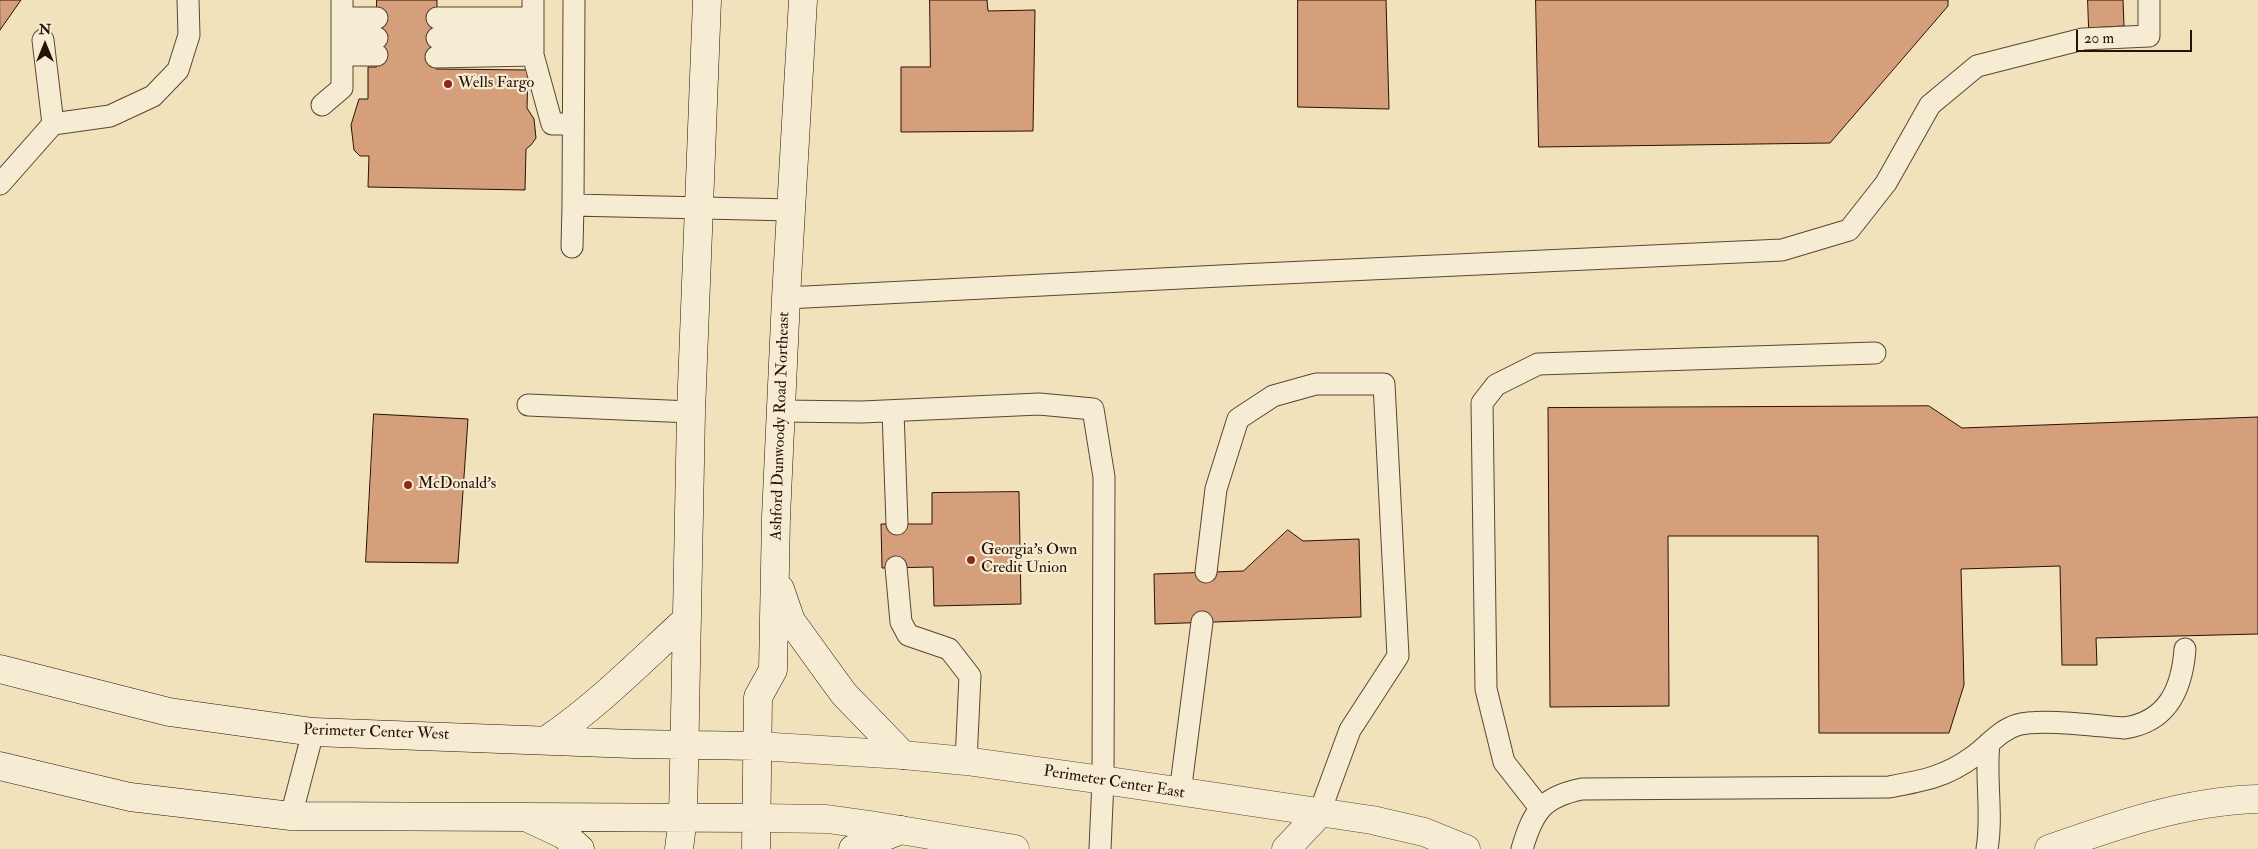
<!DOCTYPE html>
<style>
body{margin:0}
#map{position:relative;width:2258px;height:849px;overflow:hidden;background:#f1e2bc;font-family:"IM FELL Double Pica",serif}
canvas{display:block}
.north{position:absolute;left:20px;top:20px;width:50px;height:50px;-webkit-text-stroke:4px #f6ecd3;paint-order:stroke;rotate:0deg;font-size:14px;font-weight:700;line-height:20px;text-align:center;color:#281105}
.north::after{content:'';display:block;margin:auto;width:18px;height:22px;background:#281105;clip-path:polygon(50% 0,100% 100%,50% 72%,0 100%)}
.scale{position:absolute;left:2076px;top:30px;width:116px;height:22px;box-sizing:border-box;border:2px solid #281105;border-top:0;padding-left:6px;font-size:15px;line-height:18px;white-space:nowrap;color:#281105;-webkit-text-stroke:4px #f6ecd3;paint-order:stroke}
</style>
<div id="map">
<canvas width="2258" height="849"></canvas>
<div class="north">N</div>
<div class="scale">20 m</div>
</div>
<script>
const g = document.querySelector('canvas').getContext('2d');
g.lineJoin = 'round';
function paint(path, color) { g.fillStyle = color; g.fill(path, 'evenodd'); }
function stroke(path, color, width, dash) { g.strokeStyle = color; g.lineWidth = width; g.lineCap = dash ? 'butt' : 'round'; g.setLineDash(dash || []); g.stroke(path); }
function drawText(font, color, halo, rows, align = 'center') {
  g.font = font + ' "IM FELL Double Pica",serif'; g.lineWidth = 4.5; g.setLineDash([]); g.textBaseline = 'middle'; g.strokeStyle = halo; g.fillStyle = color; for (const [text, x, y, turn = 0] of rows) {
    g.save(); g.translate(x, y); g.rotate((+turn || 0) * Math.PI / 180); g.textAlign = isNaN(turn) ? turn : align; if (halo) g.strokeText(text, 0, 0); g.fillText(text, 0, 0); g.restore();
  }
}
const building = new Path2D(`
 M 0,0 L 21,0 L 0,30 Z
 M 377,0 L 437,0 L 436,69 L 528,70 L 527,108 L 534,119 L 536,138 L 531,145 L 526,149 L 525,190 L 368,187 L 369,156 L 360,156 L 354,150 L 351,125 L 359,99 L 368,99 L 368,67 L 376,67 Z
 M 930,0 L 987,0 L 988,11 L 1035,10 L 1033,131 L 901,132 L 901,67 L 930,67 Z
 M 1298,0 L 1386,0 L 1389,109 L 1298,107 Z
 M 1536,0 L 1948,0 L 1948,6 L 1830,143 L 1539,147 Z
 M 2088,0 L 2123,0 L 2124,26 L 2089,28 Z
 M 1929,406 L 1962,428 L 2258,417 L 2258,634 L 2096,638 L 2097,665 L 2062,665 L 2060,566 L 1961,569 L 1964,685 L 1949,733 L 1819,733 L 1818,536 L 1668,536 L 1669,706 L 1550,707 L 1548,408 Z
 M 374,414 L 468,419 L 458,563 L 366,562 Z
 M 1019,492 L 1021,604 L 934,606 L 933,567 L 882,568 L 881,524 L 932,524 L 932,493 Z
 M 1288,530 L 1303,541 L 1359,539 L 1361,617 L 1155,624 L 1154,574 L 1243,571 Z`);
paint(building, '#d69f7b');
stroke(building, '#281105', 1);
const service = new Path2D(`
 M 533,0 L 533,55 L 552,124 L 573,124
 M 574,0 L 573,205 L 791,210
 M 342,18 L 377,18
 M 437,18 L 533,18
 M 342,38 L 377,38
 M 437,38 L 533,37
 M 343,55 L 377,55
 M 436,57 L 533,55
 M 322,105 L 342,88 L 342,0
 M 53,124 L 110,116 L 153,96 L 178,70 L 189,35 L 188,0
 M 0,184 L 53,124 L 43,40
 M 572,247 L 573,205
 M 786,298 L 1240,275 L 1782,250 L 1849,230 L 1886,183 L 1930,105 L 1977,66 L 2083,39 L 2149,36 L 2149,0
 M 528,405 L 691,412
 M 782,411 L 862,412 L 1039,404 L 1093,409 L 1104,477 L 1103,780 L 1100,849
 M 893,411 L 897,524
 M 896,567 L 901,622 L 908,635 L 949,649 L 970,676 L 966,761
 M 1206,572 L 1216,489 L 1238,419 L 1273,396 L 1316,384 L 1384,384 L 1398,656 L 1350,730 L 1319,814
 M 1180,793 L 1202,622
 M 1540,808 L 1504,762 L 1486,689 L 1482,403 L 1496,385 L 1538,364 L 1875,353
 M 291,816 L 313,732
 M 1522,849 C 1533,812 1542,797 1582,789 L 1889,787 C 1922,781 1946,777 1974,756 C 1988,746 2000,730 2017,725 C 2041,718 2097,726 2124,728 C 2168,722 2182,689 2185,649
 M 1987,849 C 1993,814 1985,778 1989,743`);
const minor = new Path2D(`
 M 758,746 L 903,755 L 966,761 L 1103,780 L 1372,820 L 1424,832 L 1466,849
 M 757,818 L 827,819 L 870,825 L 1015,849
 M 1286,849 L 1319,814
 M 2049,849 C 2117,825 2185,801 2258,799`);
const secondary = new Path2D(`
 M 780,589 L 791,621 L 833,679 L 844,694 L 903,755
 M 0,669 L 169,712 L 313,732 L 633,744 L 758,746
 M 548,739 C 598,705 641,661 686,620
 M 0,766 L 130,797 L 291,816 L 757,818
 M 530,819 L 564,835 L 580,849
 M 679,849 L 683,817 L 691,412 L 707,0
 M 756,849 L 758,697 L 773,670 L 776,517 L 786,298 L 803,0
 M 853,849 L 901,830`);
stroke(service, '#5a4533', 23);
stroke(minor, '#5a4533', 29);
stroke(secondary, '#281105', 29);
stroke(service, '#f6ecd3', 21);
stroke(minor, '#f6ecd3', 28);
stroke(secondary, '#f6ecd3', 28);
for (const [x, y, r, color] of [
 [448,84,5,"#8f2418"],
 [408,485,5,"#8f2418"],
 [971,560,5,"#8f2418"]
]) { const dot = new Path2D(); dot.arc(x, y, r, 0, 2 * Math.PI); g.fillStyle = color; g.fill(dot); stroke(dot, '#f6ecd3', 2); }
drawText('16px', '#281105', '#f6ecd3', [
 ["Wells Fargo",458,84],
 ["McDonald's",418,485],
 ["Georgia's Own",981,551],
 ["Credit Union",981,569]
], 'left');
drawText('16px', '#281105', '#f6ecd3', [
 ["Ashford Dunwoody Road Northeast",781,426,-88],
 ["Perimeter Center West",376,733,2],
 ["Perimeter Center East",1114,783,9]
]);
</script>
